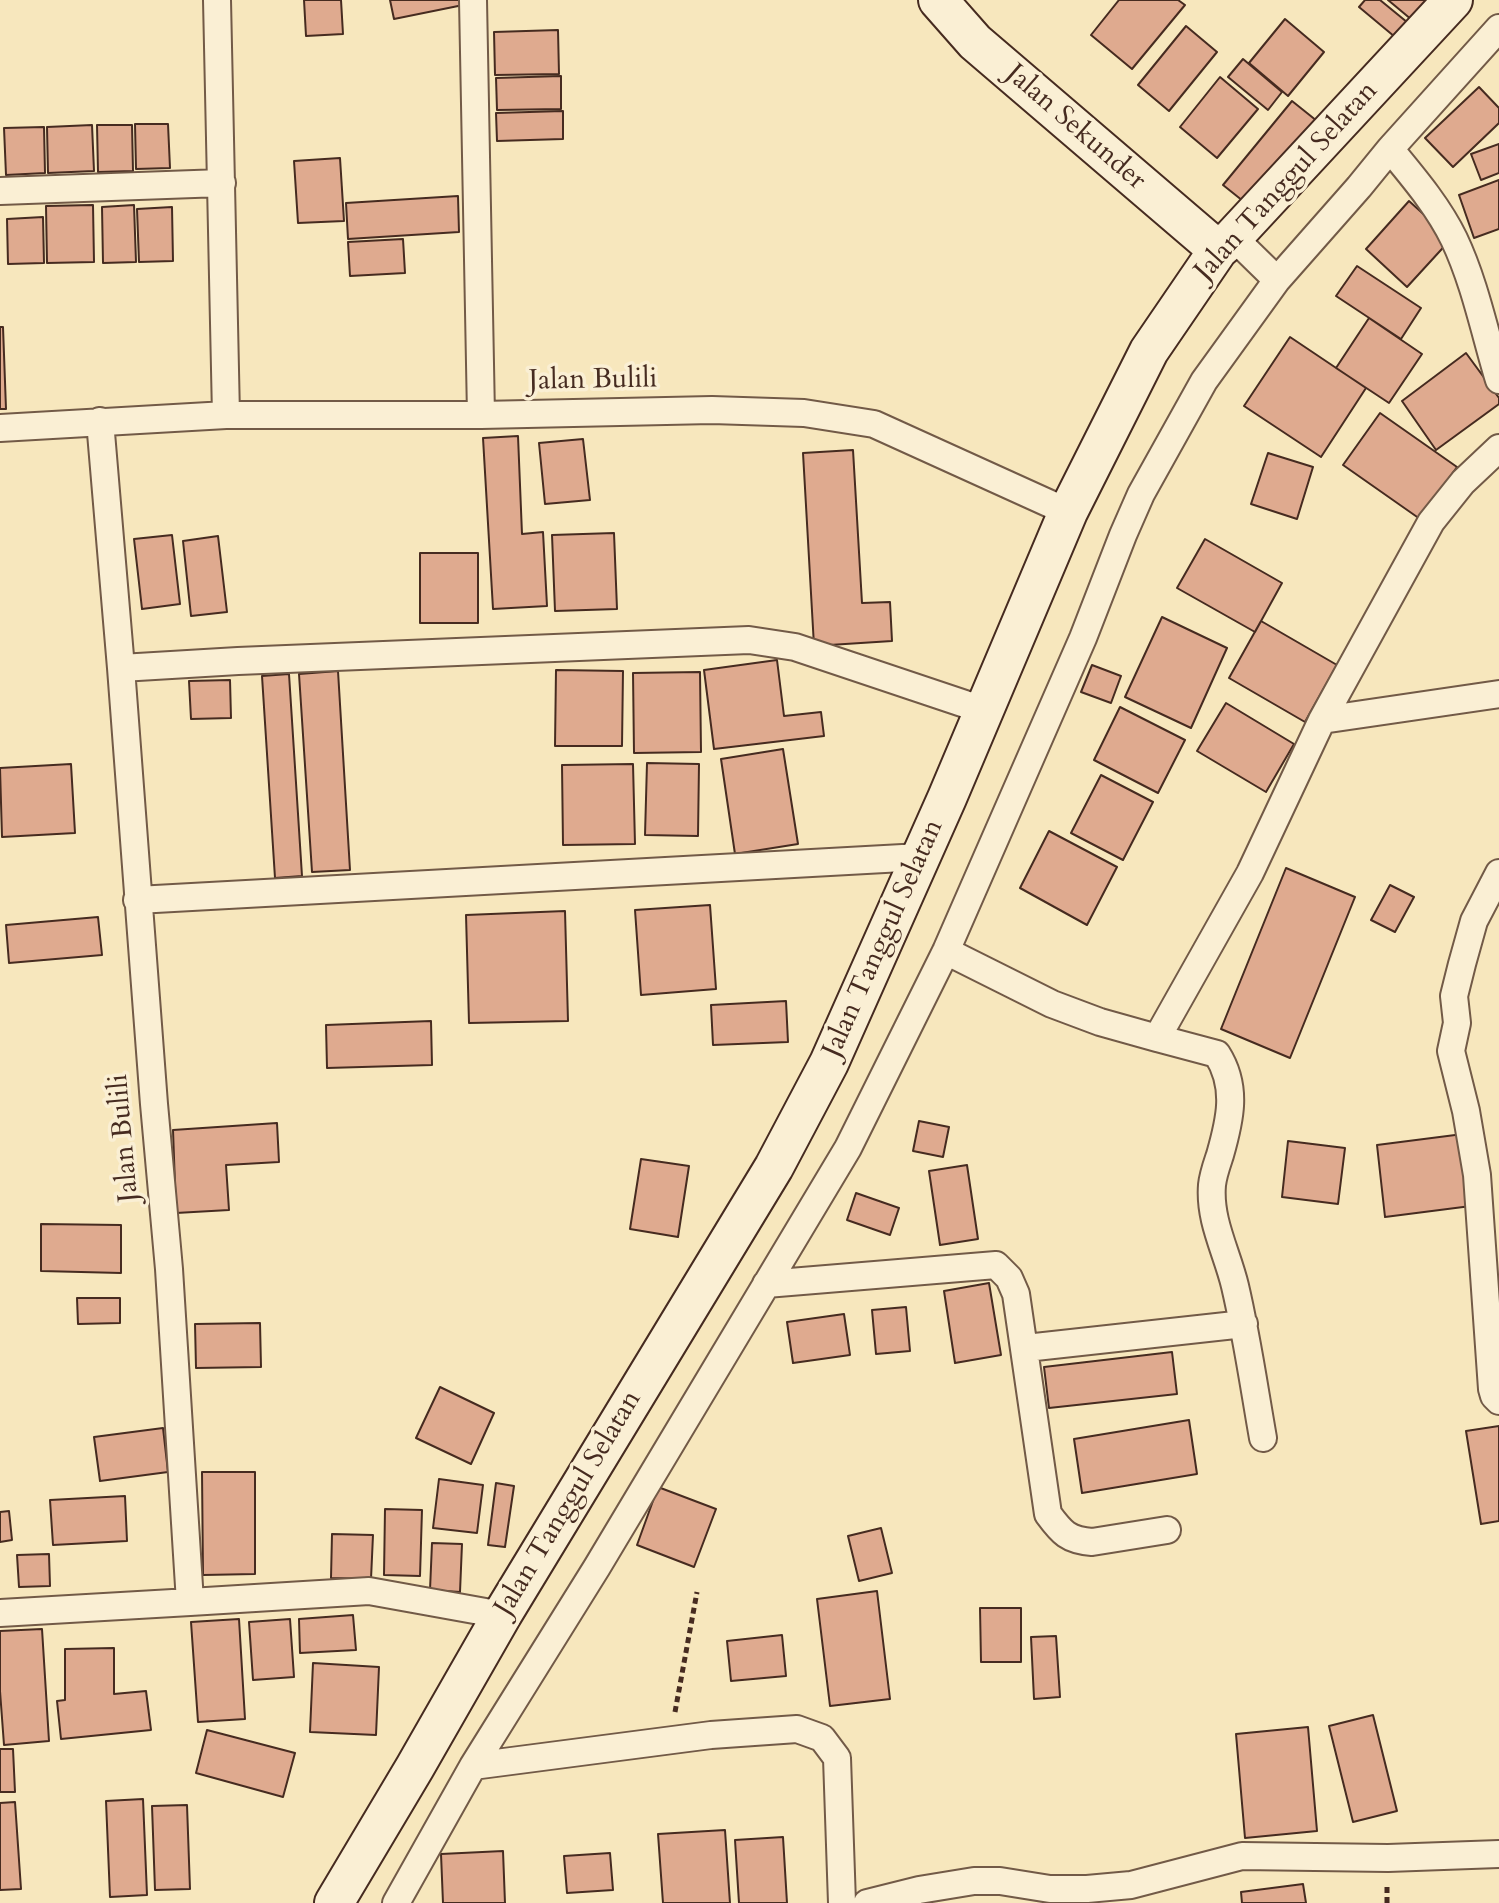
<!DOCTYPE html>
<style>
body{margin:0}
canvas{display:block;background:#f7e7bd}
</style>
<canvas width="1499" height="1903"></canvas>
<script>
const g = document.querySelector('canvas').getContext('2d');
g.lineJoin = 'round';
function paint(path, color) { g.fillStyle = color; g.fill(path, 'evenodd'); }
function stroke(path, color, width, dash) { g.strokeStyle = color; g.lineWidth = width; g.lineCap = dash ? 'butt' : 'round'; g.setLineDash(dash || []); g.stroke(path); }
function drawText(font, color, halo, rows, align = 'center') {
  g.font = font + ' Cardo,serif'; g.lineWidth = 7; g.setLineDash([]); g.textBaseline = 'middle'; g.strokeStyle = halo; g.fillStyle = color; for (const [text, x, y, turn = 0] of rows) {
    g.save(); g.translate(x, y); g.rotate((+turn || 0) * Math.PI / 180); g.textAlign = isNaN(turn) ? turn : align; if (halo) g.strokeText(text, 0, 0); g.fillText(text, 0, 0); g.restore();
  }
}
const building = new Path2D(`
 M 304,0 L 341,0 L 343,34 L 306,36 Z
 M 390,0 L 468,0 L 468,4 L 394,19 Z
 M 1119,0 L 1178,0 L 1185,5 L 1132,69 L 1091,35 Z
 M 1365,0 L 1380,0 L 1413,27 L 1401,42 L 1359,7 Z
 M 1388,0 L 1428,0 L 1412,20 Z
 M 1285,19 L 1324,52 L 1288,96 L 1249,63 Z
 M 1186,26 L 1217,52 L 1169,111 L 1138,85 Z
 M 558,30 L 559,74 L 495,75 L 494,32 Z
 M 1243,59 L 1282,92 L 1268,110 L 1228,77 Z
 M 561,76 L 561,109 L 497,110 L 496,78 Z
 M 1220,77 L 1258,109 L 1217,158 L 1180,127 Z
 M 1479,87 L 1499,108 L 1499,123 L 1453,167 L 1425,138 Z
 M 1292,101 L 1317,121 L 1248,205 L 1223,185 Z
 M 563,111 L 563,139 L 497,141 L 496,113 Z
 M 135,124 L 168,124 L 170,168 L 136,169 Z
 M 92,125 L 94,171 L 48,173 L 47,127 Z
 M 97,125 L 132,125 L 133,171 L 98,172 Z
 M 44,127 L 45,173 L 6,175 L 4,128 Z
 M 1499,144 L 1499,173 L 1481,180 L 1471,154 Z
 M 340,158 L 344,221 L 298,223 L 294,161 Z
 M 1499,180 L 1499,229 L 1474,238 L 1459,195 Z
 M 458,196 L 459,232 L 348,239 L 346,203 Z
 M 1409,201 L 1451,239 L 1407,287 L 1366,249 Z
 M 93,205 L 94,262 L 47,263 L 46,206 Z
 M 134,205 L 136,262 L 103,263 L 102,207 Z
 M 172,207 L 173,261 L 139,262 L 137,209 Z
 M 43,217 L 44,263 L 8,264 L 7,219 Z
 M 403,239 L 405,273 L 350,276 L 348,242 Z
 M 1357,266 L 1421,308 L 1401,339 L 1336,296 Z
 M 1369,318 L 1422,354 L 1389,403 L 1336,368 Z
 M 0,327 L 3,327 L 6,409 L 0,409 Z
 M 1290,337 L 1366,388 L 1321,457 L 1244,406 Z
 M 1466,353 L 1499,398 L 1499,404 L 1436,450 L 1402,401 Z
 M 1380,413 L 1457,467 L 1420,519 L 1343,465 Z
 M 518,436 L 522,534 L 543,532 L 547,606 L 493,609 L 483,438 Z
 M 583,439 L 590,500 L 545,504 L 539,443 Z
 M 853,450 L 862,603 L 890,602 L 892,641 L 814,646 L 803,453 Z
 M 1268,453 L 1313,467 L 1297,519 L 1251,504 Z
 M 614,533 L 617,609 L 555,611 L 552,535 Z
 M 172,535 L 180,604 L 142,609 L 134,539 Z
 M 218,536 L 227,612 L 191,616 L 183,541 Z
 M 1205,539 L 1282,583 L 1255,632 L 1177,588 Z
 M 420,553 L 478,553 L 478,623 L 420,623 Z
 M 1162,617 L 1227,648 L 1191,728 L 1125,697 Z
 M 1261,621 L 1337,665 L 1305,722 L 1229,678 Z
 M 777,660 L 784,716 L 821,712 L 824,736 L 714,749 L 704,670 Z
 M 1092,665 L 1121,676 L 1111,703 L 1081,692 Z
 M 556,670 L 623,671 L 622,746 L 555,746 Z
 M 338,671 L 350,870 L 312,872 L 299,674 Z
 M 700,672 L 701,752 L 634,753 L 633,673 Z
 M 289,674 L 302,876 L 275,878 L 262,676 Z
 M 230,680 L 231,718 L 191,719 L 189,681 Z
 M 1226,703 L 1294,744 L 1266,792 L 1197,751 Z
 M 1120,707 L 1185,740 L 1158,793 L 1094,760 Z
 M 783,749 L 798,844 L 735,854 L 721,759 Z
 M 647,763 L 699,764 L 698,836 L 645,835 Z
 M 71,764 L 75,833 L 2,837 L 0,768 Z
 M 633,764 L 635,844 L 563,845 L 562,765 Z
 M 1101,775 L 1153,802 L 1123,860 L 1071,833 Z
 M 1049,831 L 1117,867 L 1087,925 L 1020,888 Z
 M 1286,868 L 1355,897 L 1290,1058 L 1221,1029 Z
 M 1390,885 L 1414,897 L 1395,932 L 1371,920 Z
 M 710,905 L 716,989 L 641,995 L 635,910 Z
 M 565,911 L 568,1021 L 469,1023 L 466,915 Z
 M 98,917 L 102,955 L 9,963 L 6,925 Z
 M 786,1001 L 788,1042 L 713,1045 L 711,1005 Z
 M 431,1021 L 432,1065 L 327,1068 L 326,1025 Z
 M 919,1121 L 949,1127 L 943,1157 L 913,1151 Z
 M 277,1123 L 279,1162 L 226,1165 L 229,1210 L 176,1213 L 173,1130 Z
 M 1463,1134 L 1471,1206 L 1385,1217 L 1377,1145 Z
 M 1288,1141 L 1345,1148 L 1338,1204 L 1282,1197 Z
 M 641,1159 L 689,1166 L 678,1237 L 630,1229 Z
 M 967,1165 L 978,1239 L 940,1245 L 929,1171 Z
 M 856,1193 L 899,1208 L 890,1235 L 847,1220 Z
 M 41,1224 L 121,1225 L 121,1273 L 41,1271 Z
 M 989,1283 L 1001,1355 L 955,1363 L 944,1291 Z
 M 77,1298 L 120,1298 L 120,1323 L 78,1324 Z
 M 906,1307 L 910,1351 L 876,1354 L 872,1310 Z
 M 844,1314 L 850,1355 L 793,1363 L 787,1322 Z
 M 260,1323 L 261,1367 L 196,1368 L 195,1324 Z
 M 1172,1352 L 1177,1394 L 1049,1408 L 1044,1367 Z
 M 440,1387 L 494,1413 L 471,1464 L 416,1438 Z
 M 1189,1420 L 1197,1474 L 1082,1493 L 1074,1439 Z
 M 1499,1426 L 1499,1521 L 1481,1524 L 1466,1431 Z
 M 163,1428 L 168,1472 L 100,1481 L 94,1437 Z
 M 202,1472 L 255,1472 L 255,1574 L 203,1575 Z
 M 439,1479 L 483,1485 L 477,1533 L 433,1528 Z
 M 496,1483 L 514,1486 L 505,1547 L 488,1545 Z
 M 658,1487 L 716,1509 L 694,1567 L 637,1545 Z
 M 125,1496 L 127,1541 L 53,1545 L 50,1500 Z
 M 385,1509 L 422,1510 L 420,1576 L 384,1575 Z
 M 9,1511 L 12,1540 L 0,1542 L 0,1512 Z
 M 881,1528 L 892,1573 L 859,1581 L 848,1536 Z
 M 332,1534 L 373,1535 L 371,1579 L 331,1578 Z
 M 432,1543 L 462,1544 L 460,1592 L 430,1590 Z
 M 49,1554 L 50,1586 L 19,1587 L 17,1555 Z
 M 877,1591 L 890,1699 L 830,1706 L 817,1599 Z
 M 980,1608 L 1021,1608 L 1021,1662 L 981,1662 Z
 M 353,1615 L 356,1650 L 300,1653 L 299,1619 Z
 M 239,1619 L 245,1719 L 198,1722 L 191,1622 Z
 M 290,1619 L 294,1677 L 253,1680 L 249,1622 Z
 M 42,1629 L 49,1741 L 4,1745 L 0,1691 L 0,1631 Z
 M 782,1635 L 786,1676 L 731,1681 L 727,1641 Z
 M 1056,1636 L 1060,1697 L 1034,1699 L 1031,1637 Z
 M 114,1648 L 114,1694 L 146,1691 L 151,1730 L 61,1739 L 57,1701 L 65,1700 L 65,1649 Z
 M 313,1663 L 379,1667 L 376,1735 L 310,1732 Z
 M 1373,1715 L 1397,1811 L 1353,1822 L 1329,1726 Z
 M 1308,1727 L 1317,1831 L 1245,1838 L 1236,1734 Z
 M 207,1730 L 295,1753 L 283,1797 L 196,1773 Z
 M 0,1749 L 13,1749 L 15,1792 L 0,1792 Z
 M 143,1799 L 147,1895 L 110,1897 L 106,1801 Z
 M 15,1802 L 21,1889 L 0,1890 L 0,1803 Z
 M 187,1805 L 190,1889 L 155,1890 L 152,1806 Z
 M 725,1830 L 730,1903 L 663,1903 L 658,1834 Z
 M 783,1837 L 787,1903 L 739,1903 L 735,1840 Z
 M 503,1851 L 505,1903 L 443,1903 L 441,1854 Z
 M 610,1853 L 613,1890 L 567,1893 L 564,1856 Z
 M 1303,1884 L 1306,1903 L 1242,1903 L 1241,1892 Z`);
paint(building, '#dfaa8f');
stroke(building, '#462b20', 2);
const street = new Path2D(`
 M 217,0 L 226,415
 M 473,0 L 481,415
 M 1390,149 L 1499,28
 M 0,191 L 222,183
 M 1233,237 L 1277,280 L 1359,187 L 1390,149 C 1413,177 1438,206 1454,239 C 1475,283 1485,334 1499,380
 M 100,421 L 121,668 L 154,1104 L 169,1269 L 190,1602 L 369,1591 L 502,1615
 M 0,428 L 226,415 L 481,415 L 712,410 L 804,413 L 874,424 L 1068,512
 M 121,668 L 238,661 L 749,640 L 795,647 L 983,710
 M 1322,720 L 1499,694
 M 1499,873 L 1474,921 L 1462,964 L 1454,996 L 1457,1023 L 1451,1051 L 1466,1111 L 1477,1175 L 1492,1389 L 1494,1396 L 1499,1401
 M 137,900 L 921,857
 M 946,951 L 1052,1004 L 1100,1022 L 1157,1038 L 1250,873 L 1322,720 L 1431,522 L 1463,482 L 1499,448
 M 1157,1038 L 1217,1054 C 1238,1087 1230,1120 1220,1155 C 1217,1164 1213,1175 1212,1185 C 1209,1221 1227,1252 1235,1286 C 1247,1337 1254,1387 1263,1438
 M 766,1284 L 996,1265 L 1009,1278 L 1016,1294 L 1048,1514 C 1062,1533 1068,1540 1092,1542 L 1167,1530
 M 1026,1348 L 1244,1324
 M 0,1613 L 190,1602
 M 473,1766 L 711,1735 L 797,1729 L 822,1738 L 837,1758 L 842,1903
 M 396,1903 L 473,1766 L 597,1567 L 848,1148 L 946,951 L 1083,638 L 1123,535 L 1141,494 L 1204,381 L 1277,280
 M 867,1903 L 919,1890 L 974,1881 L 1000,1881 L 1050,1889 L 1087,1889 L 1131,1885 L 1242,1856 L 1388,1858 L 1499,1854`);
const secondary = new Path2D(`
 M 938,0 L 975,42 L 1218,250
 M 334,1903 L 415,1767 L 502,1615 L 774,1167 L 829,1063 L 947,798 L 1068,512 L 1149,351 L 1218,250 L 1233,237 L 1453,0`);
stroke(street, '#725a47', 30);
stroke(secondary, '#462b20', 42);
stroke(new Path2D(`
 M 675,1712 L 697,1592
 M 1387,1903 L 1387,1884`), '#462b20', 5, [6, 4]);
stroke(street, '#faefd4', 26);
stroke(secondary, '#faefd4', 38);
drawText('28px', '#462b20', '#faefd4', [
 ["Jalan Sekunder",1075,128,41],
 ["Jalan Tanggul Selatan",1287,182,-48],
 ["Jalan Bulili",593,381,-1],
 ["Jalan Tanggul Selatan",884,939,-66],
 ["Jalan Bulili",125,1138,-95],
 ["Jalan Tanggul Selatan",569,1504,-59]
]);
</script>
